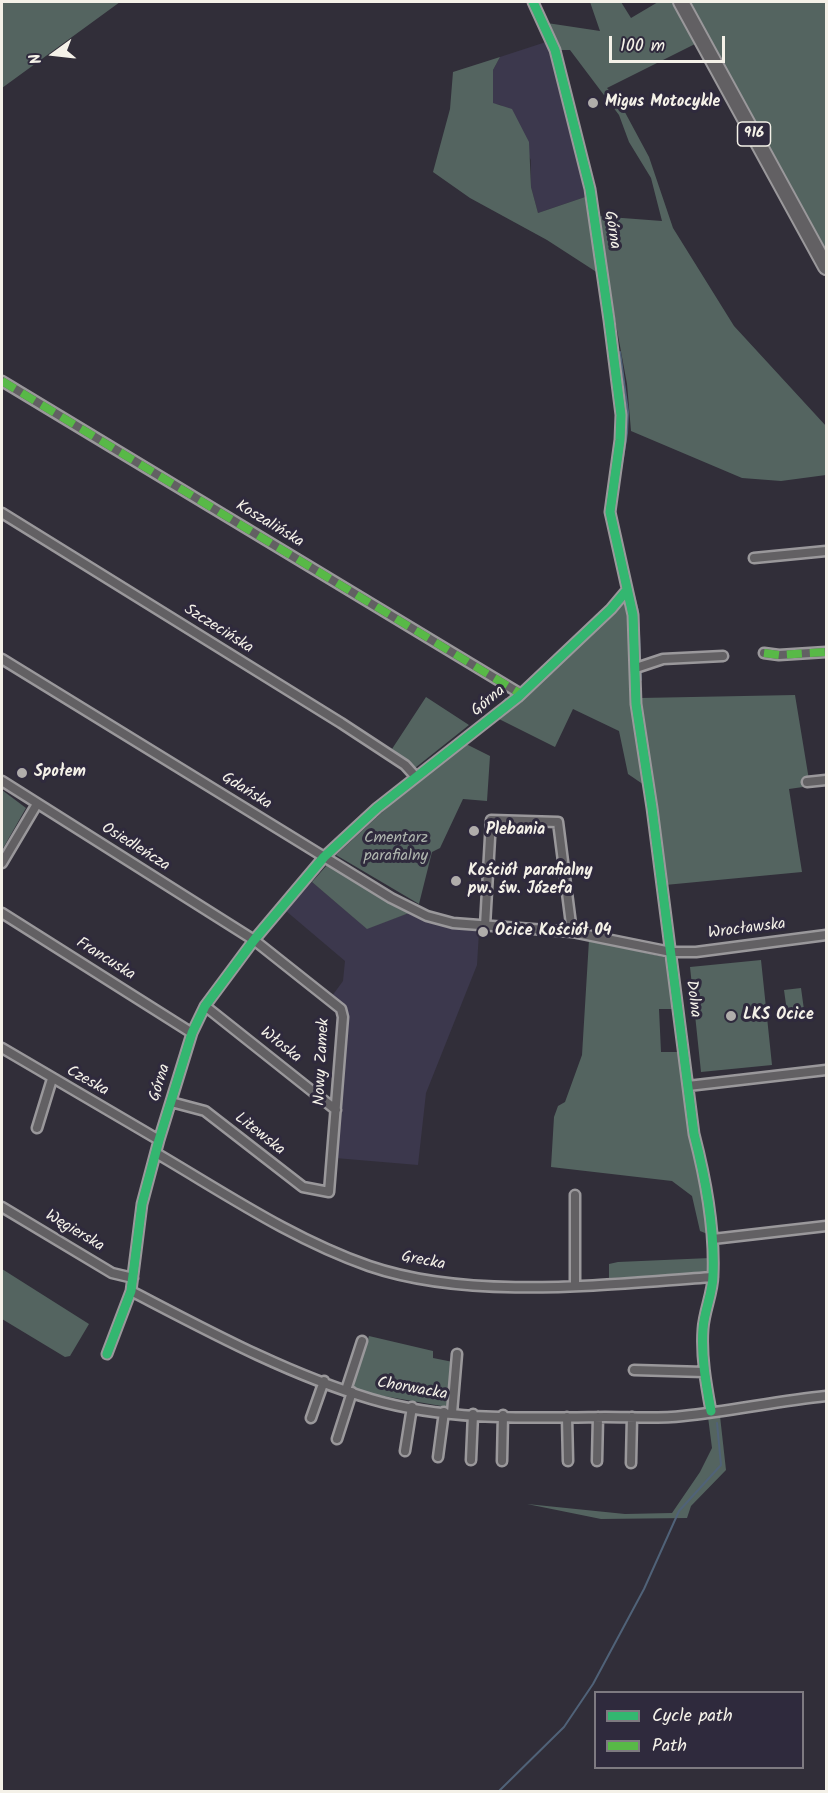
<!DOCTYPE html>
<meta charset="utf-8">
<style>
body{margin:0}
#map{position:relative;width:828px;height:1793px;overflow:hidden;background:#312e39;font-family:Kalam,sans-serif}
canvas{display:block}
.frame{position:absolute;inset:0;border:3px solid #f4f1e8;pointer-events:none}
.legend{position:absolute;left:594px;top:1691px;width:210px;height:78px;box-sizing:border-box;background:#2f2a3d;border:2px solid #7e7a81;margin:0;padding:8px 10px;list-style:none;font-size:18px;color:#f4f1e8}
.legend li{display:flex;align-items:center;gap:12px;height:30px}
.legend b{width:30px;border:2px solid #7e7a81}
.north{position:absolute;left:24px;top:24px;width:60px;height:60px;-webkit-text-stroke:4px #2f2a3d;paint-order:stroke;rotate:255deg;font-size:16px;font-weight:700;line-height:24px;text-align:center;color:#f4f1e8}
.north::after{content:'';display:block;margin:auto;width:21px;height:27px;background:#f4f1e8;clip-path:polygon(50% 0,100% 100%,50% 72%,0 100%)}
.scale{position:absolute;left:609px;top:36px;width:116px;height:27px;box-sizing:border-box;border:3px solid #f4f1e8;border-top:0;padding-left:8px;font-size:18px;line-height:21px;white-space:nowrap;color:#f4f1e8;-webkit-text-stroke:4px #2f2a3d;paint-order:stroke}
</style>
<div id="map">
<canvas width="828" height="1793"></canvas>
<div class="frame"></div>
<ul class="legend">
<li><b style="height:8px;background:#33b770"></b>Cycle path</li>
<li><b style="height:8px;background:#58b947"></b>Path</li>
</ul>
<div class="north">N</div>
<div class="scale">100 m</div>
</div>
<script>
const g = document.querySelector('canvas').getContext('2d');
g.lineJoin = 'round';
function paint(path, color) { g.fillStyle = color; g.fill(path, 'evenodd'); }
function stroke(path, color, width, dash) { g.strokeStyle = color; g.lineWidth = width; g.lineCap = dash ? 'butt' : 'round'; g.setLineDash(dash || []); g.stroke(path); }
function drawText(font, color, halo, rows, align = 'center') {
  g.font = font + ' Kalam,sans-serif'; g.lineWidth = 6; g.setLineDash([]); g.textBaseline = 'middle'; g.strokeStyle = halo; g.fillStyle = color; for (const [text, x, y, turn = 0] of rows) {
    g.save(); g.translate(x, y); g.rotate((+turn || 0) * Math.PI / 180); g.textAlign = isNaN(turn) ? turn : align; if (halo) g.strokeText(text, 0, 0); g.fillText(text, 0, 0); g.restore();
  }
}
paint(new Path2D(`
 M 549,41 L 565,99 L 585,197 L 538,213 L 531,187 L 531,160 L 501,105 L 493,104 L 493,70 L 500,57 Z
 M 312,882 L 367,928 L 409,913 L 479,932 L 477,965 L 426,1093 L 418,1165 L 335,1158 L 347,1010 L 332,996 L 343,981 L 345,961 L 286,911 Z`), '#3c384d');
paint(new Path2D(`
 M 2,2 L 120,2 L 2,88 Z
 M 590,2 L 621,2 L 631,18 L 658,2 L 677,2 L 699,42 L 607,88 L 620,103 L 649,157 L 673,228 L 734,326 L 826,426 L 826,475 L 781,481 L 742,478 L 631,431 L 627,384 L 596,216 L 662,221 L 651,178 L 629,142 L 619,115 L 570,50 L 557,50 L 547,23 L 600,31 Z
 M 689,2 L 826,2 L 826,254 Z
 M 500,57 L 493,70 L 493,103 L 512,109 L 529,142 L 531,187 L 538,213 L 585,197 L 598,273 L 547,240 L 470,198 L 433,172 L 450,109 L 453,72 Z
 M 626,593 L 631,615 L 647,787 L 628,774 L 619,731 L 573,709 L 555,747 L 499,719 L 602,623 Z
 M 795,695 L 810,786 L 789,789 L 802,872 L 665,885 L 640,698 Z
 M 426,697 L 469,725 L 415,768 L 392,749 Z
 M 466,744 L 490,756 L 487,801 L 463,799 L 440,848 L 432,852 L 419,904 L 336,855 L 390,805 Z
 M 2,790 L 26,808 L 2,850 Z
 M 328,864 L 409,913 L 367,929 L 312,882 Z
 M 589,940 L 664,957 L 669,964 L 673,1009 L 659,1009 L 661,1052 L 678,1052 C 686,1114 700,1173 710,1235 L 700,1231 L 692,1196 L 672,1181 L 551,1167 L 554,1117 L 558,1106 L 565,1102 L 582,1055 Z
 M 761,960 L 772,1065 L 701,1072 L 690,967 Z
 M 801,988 L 805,1017 L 788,1019 L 784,990 Z
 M 710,1258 L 711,1273 L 609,1278 L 609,1264 L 618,1262 Z
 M 2,1269 L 89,1324 L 70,1356 L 65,1357 L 2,1319 Z
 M 369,1336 L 433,1351 L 433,1358 L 453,1362 L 447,1407 L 366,1393 L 352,1386 Z
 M 720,1416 L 726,1470 L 691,1506 L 687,1518 L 601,1519 L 527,1504 L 625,1514 L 672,1513 L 700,1472 L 712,1448 L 708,1417 Z`), '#546460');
stroke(new Path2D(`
 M 617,494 L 627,433 L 628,412 L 620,352
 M 615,503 L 616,521
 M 625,562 L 638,611 L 641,680
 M 522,687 L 571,642
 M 498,708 L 506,699
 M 331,844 L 369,810
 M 498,1792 L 564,1727 L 593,1684 L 644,1589 L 679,1511 L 721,1465 L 717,1423`), '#506278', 2);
const minor = new Path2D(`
 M 533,2 L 555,50 L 590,189 L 609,320 L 621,415 L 620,440 L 610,512 L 633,615 L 636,704 L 652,808 L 694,1134 C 706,1180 715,1227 713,1275 C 713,1293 704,1311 703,1329 C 701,1356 706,1384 711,1411
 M 2,381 L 521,694
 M 2,513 L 341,723 L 405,765 L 416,777
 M 754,558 L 826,551
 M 764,653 L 779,655 L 826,652
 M 2,659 L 391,898 L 427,916 L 453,923 L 572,932 L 671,952 L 696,952 L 826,935
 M 636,668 L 663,659 L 723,656
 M 2,781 L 254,940 L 341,1009 L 343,1017 L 329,1192 L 303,1187 L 205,1111 L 171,1102
 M 807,782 L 826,780
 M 2,863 L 37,804
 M 2,913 L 192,1033
 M 485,926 L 491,820 L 558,822 L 572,932
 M 205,1006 L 336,1110
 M 2,1048 L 159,1140
 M 688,1086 L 826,1070
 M 37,1128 L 52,1079
 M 156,1153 C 226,1194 292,1239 369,1266 C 471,1301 607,1284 713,1277
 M 2,1207 L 112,1273 L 133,1278
 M 713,1239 L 826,1226
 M 575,1285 L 575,1195
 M 131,1291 C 208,1331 287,1374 371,1399 C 445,1421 529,1418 605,1417 C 631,1417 658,1419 683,1416 C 731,1411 778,1401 826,1396
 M 107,1354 L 131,1291 L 142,1204 L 159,1140 L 192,1033 L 205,1006 L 254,940 L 324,857 L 377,808 L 518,697 L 611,609 L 627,590
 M 634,1370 L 704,1372
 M 346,1390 L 362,1341
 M 452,1413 L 457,1354
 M 567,1417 L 568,1461
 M 311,1418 L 324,1381
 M 337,1439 L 352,1392
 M 405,1451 L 412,1407
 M 438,1457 L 444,1412
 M 471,1460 L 473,1414
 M 502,1461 L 503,1415
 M 597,1461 L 598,1417
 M 631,1463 L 632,1417`);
const primary = new Path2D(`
 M 681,2 L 826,267`);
stroke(minor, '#9a989b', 13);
stroke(primary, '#9a989b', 18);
stroke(minor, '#626063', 8);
stroke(primary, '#626063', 14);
stroke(new Path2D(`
 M 2,381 L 521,694
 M 764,653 L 779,655 L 826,652`), '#58b947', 8, [15, 8]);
stroke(new Path2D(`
 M 533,2 L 555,50 L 590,189 L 609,320 L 621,415 L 620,440 L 610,512 L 633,615 L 636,704 L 652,808 L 694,1134 C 706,1180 715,1227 713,1275 C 713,1293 704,1311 703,1329 C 701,1356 706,1384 711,1411
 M 107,1354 L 131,1291 L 142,1204 L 159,1140 L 192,1033 L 205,1006 L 254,940 L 324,857 L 377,808 L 518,697 L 611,609 L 627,590`), '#33b770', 9);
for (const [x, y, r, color] of [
 [593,103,6,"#b0adab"],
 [22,773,6,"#b0adab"],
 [474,831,6,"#b0adab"],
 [456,881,6,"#b0adab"],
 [483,932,6,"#b0adab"],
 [731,1016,6,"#b0adab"]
]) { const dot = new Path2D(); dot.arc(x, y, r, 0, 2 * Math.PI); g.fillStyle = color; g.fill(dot); stroke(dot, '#2f2a3d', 2); }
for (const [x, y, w] of [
 [754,134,33]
]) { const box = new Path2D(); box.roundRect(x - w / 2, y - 12, w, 24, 4.5); g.fillStyle = '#2f2a3d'; g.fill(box); stroke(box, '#f4f1e8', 1.5); }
drawText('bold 15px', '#f4f1e8', null, [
 ["916",754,134]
]);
drawText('bold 16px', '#f4f1e8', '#2f2a3d', [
 ["Migus Motocykle",605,103],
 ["Społem",34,773],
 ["Plebania",486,831],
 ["Kościół parafialny",468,872],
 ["pw. św. Józefa",468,890],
 ["Ocice Kościół 04",495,932],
 ["LKS Ocice",743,1016]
], 'left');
drawText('16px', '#f4f1e8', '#2f2a3d', [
 ["Górna",611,230,81],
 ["Koszalińska",269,525,31],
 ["Szczecińska",218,630,32],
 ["Górna",489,702,-40],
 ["Gdańska",246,792,32],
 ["Osiedleńcza",135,848,32],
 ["Wrocławska",747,930,-7],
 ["Francuska",105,960,32],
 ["Dolna",692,999,83],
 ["Włoska",280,1046,38],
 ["Nowy Zamek",323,1062,-87],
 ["Czeska",87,1082,29],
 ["Górna",161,1083,-73],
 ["Litewska",259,1135,38],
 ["Węgierska",74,1232,31],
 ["Grecka",423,1262,11],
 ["Chorwacka",412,1390,10]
]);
drawText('16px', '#aeb5ae', '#2f2a3d', [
 ["Cmentarz",396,839],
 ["parafialny",396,857]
]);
</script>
